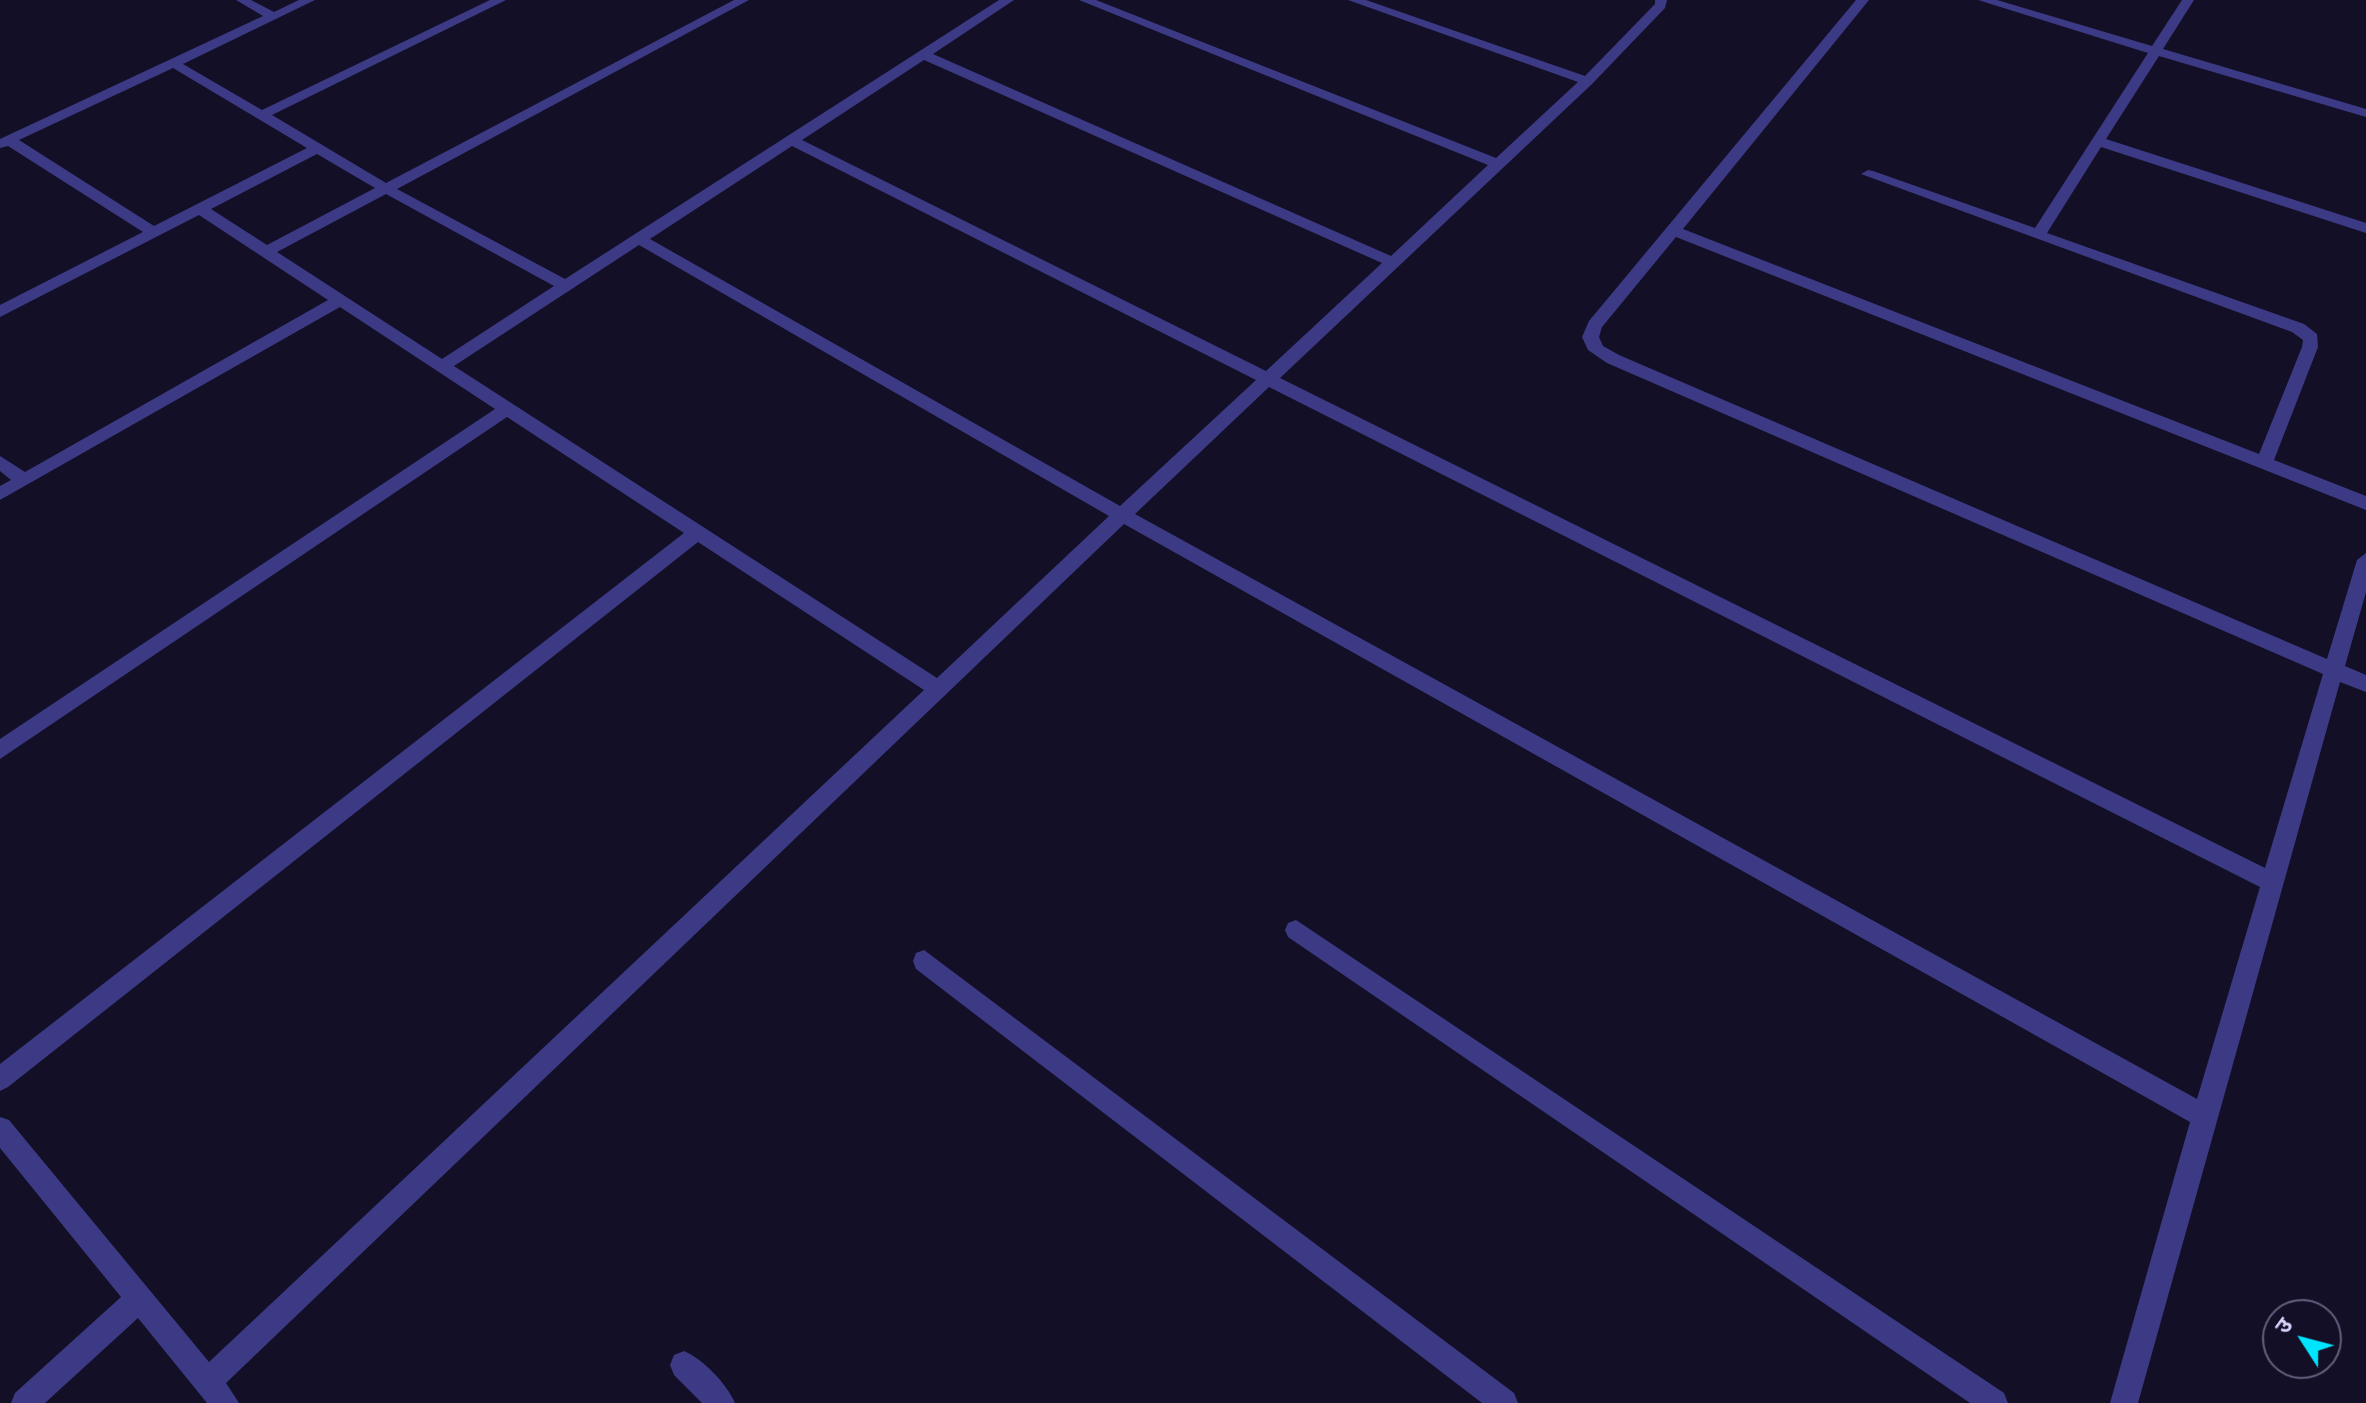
<!DOCTYPE html>
<meta charset="utf-8">
<style>
body{margin:0}
#map{position:relative;width:2366px;height:1403px;overflow:hidden;background:#130f26;font-family:Cabin,"Noto Sans Devanagari",sans-serif}
canvas{display:block}
.north{position:absolute;left:2262px;top:1299px;width:80px;height:80px;box-sizing:border-box;background:#130f26;border:2px solid #625e7d;border-radius:50%;rotate:306deg;font-size:22px;font-weight:700;line-height:32px;text-align:center;color:#d9d4ff}
.north::after{content:'';display:block;margin:auto;width:28px;height:36px;background:#00e5ff;clip-path:polygon(50% 0,100% 100%,50% 72%,0 100%)}
</style>
<div id="map">
<canvas width="2366" height="1403"></canvas>
<div class="north">उ</div>
</div>
<script>
const g = document.querySelector('canvas').getContext('2d');
g.lineJoin = 'round';
function paint(path, color) { g.fillStyle = color; g.fill(path, 'evenodd'); }
paint(new Path2D(`
 M 236,0 L 251,0 L 274,12 L 299,0 L 315,0 L 183,64 L 262,110 L 490,0 L 506,0 L 272,115 L 386,183 L 734,0 L 749,0 L 397,189 L 565,279 L 999,0 L 1014,0 L 933,54 L 1391,256 L 1488,165 L 1079,0 L 1096,0 L 1496,158 L 1578,82 L 1348,0 L 1366,0 L 1585,76 L 1655,4 L 1655,0 L 1667,0 L 1665,8 L 1592,84 L 1280,378 L 2265,868 L 2323,674 L 1607,363 L 1588,350 L 1582,337 L 1589,321 L 1856,0 L 1869,0 L 1683,229 L 2259,454 L 2302,347 L 2303,340 L 2292,332 L 1861,174 L 1868,170 L 1873,171 L 2035,228 L 2148,53 L 1978,0 L 1997,0 L 2152,46 L 2182,0 L 2194,0 L 2163,49 L 2366,109 L 2366,117 L 2159,56 L 2106,139 L 2366,223 L 2366,233 L 2101,147 L 2047,233 L 2304,324 L 2317,334 L 2318,347 L 2274,460 L 2366,496 L 2366,510 L 1676,237 L 1602,327 L 1599,337 L 1603,346 L 1619,355 L 2327,659 L 2357,560 L 2366,553 L 2366,592 L 2345,666 L 2366,675 L 2366,692 L 2340,682 L 2138,1403 L 2110,1403 L 2190,1122 L 1124,524 L 226,1383 L 239,1403 L 207,1403 L 138,1318 L 45,1403 L 11,1403 L 15,1393 L 121,1297 L 0,1148 L 0,1117 L 9,1120 L 209,1362 L 924,690 L 698,542 L 8,1087 L 0,1091 L 0,1064 L 684,533 L 507,417 L 0,759 L 0,739 L 495,409 L 340,307 L 0,500 L 0,486 L 11,480 L 0,471 L 0,456 L 25,472 L 328,300 L 199,215 L 0,317 L 0,305 L 143,232 L 8,146 L 0,148 L 0,139 L 263,16 ZM 924,60 L 1382,263 L 1266,371 L 802,140 ZM 173,68 L 307,148 L 154,226 L 19,140 ZM 792,146 L 1256,380 L 1120,506 L 650,239 ZM 317,154 L 375,188 L 267,245 L 211,209 ZM 386,194 L 554,286 L 442,359 L 277,252 ZM 639,245 L 1109,516 L 937,678 L 454,366 ZM 1269,387 L 2260,887 L 2197,1099 L 1135,514 Z
 M 1296,920 L 2004,1393 L 2008,1403 L 1970,1403 L 1288,937 L 1285,930 L 1288,923 Z
 M 924,950 L 1514,1393 L 1518,1403 L 1482,1403 L 916,969 L 913,961 L 916,953 Z
 M 684,1351 C 703,1359 727,1384 735,1403 L 702,1403 L 674,1375 L 670,1365 L 674,1355 Z`), '#3d3a85');
</script>
